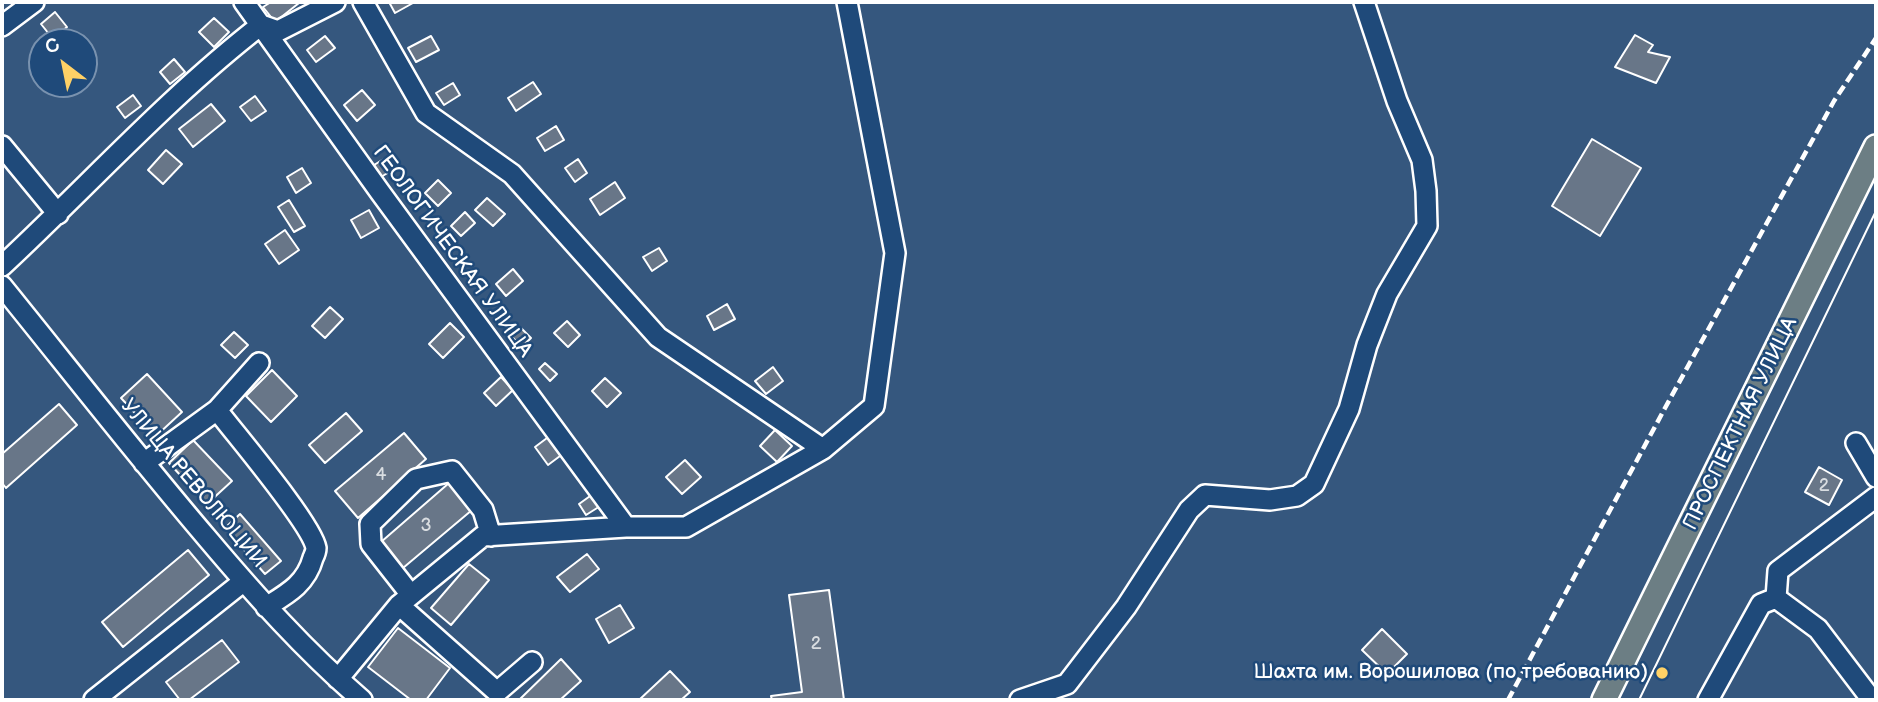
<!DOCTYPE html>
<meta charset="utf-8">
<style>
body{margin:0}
#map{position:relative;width:1878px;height:702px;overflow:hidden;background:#35577e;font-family:"Balsamiq Sans",sans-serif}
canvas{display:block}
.frame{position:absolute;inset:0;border:4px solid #fff;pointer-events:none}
.north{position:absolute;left:28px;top:28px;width:70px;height:70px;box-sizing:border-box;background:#1f4a7a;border:2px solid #7992af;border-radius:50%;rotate:328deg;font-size:19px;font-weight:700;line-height:28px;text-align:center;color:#fff}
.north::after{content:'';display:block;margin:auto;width:24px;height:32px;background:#ffd166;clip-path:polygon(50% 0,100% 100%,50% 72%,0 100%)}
</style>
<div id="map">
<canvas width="1878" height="702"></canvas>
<div class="frame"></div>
<div class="north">С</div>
</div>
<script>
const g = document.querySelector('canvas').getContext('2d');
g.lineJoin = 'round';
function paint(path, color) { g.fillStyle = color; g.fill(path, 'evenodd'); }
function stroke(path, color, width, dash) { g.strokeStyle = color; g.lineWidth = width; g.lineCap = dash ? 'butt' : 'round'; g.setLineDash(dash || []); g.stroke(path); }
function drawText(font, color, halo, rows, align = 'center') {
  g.font = font + ' "Balsamiq Sans",sans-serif'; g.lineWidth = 5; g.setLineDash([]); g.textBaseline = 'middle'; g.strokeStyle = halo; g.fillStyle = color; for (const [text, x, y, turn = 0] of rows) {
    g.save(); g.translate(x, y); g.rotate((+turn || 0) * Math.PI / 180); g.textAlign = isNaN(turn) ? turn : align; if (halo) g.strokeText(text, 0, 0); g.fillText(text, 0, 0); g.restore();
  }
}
const building = new Path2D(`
 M 271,2 L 298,2 L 299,3 L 275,22 L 263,7 Z
 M 389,2 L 412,2 L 413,3 L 395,13 Z
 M 55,12 L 67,27 L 53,39 L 41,24 Z
 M 214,18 L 229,32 L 214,47 L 199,32 Z
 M 1635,35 L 1653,45 L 1648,52 L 1670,57 L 1656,83 L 1615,67 Z
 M 325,36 L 335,48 L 316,62 L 307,50 Z
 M 431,36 L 439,50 L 416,62 L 408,48 Z
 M 174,59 L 185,72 L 170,84 L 160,72 Z
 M 533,82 L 541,94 L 516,111 L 508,98 Z
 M 453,83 L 460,95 L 444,105 L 436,93 Z
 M 362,90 L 375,105 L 357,121 L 344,105 Z
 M 133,95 L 141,106 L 125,118 L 117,107 Z
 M 255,96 L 266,111 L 251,121 L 240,107 Z
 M 211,104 L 225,121 L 193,147 L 179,129 Z
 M 556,126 L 564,140 L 545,151 L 537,138 Z
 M 1592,139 L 1641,168 L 1600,236 L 1552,206 Z
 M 166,150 L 182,164 L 163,184 L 148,170 Z
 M 387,157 L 394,169 L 381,177 L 374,165 Z
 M 578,159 L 587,173 L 575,182 L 565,168 Z
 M 302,168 L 311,183 L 296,193 L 287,177 Z
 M 438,180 L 451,193 L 438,206 L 425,193 Z
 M 615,182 L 625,198 L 600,215 L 590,199 Z
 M 487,198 L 505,214 L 493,226 L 475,210 Z
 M 289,200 L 305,226 L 294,232 L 278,207 Z
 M 369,210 L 379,228 L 361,238 L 351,220 Z
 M 465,212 L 475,223 L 461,236 L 451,226 Z
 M 285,230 L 299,250 L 279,264 L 265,244 Z
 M 659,248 L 667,261 L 652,271 L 643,257 Z
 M 513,269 L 523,281 L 506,296 L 496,284 Z
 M 727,304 L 735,319 L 714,330 L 707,316 Z
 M 330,307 L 343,319 L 325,338 L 312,326 Z
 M 567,321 L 580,335 L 568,347 L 554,333 Z
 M 450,323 L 464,337 L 443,358 L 429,344 Z
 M 521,328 L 531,338 L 522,347 L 512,337 Z
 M 234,332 L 248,345 L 235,358 L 221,345 Z
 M 545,363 L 557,374 L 550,381 L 539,369 Z
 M 773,367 L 783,381 L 766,394 L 755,381 Z
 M 272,370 L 297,396 L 271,422 L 246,396 Z
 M 147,374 L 182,412 L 156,436 L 121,398 Z
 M 501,377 L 513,390 L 496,406 L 484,393 Z
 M 605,378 L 621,393 L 607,407 L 592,391 Z
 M 59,404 L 77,425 L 6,488 L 2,483 L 2,454 Z
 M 346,413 L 362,431 L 325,463 L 309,445 Z
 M 775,430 L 792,446 L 777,462 L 760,446 Z
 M 404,433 L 426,459 L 358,518 L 335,491 Z
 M 551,435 L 564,453 L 548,465 L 535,447 Z
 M 193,440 L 232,481 L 207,504 L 169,463 Z
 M 685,460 L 701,477 L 682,494 L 666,477 Z
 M 1819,467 L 1842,480 L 1829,505 L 1805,492 Z
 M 449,483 L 472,510 L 403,568 L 381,542 Z
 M 597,491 L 605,503 L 586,515 L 579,504 Z
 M 240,514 L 281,561 L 265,574 L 225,528 Z
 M 188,550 L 209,575 L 123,647 L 102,622 Z
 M 587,554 L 599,569 L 570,592 L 557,577 Z
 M 469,564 L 489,580 L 451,625 L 431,608 Z
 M 829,590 L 844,700 L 772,700 L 771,696 L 802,692 L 789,595 Z
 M 620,605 L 634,628 L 609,643 L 596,619 Z
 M 398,628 L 450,668 L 426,700 L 411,700 L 368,667 Z
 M 1382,629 L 1407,654 L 1387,674 L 1362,650 Z
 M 222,640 L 239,662 L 189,700 L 180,700 L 166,682 Z
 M 561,659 L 581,681 L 560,700 L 519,700 Z
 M 670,671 L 690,692 L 681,700 L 639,700 Z`);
paint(building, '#687688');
stroke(building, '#fff', 2);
const minor = new Path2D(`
 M 244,2 L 380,192 L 626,527
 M 363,2 L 426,113 L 512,174 L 658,337 L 823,449
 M 2,26 L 34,2
 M 2,146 L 58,214
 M 2,266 C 88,186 168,97 261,25 L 278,31 L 335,2
 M 2,286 C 70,370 137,456 207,538 C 256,596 305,651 362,700
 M 217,410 L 259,363
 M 1856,443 L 1876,477
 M 144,463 L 217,410 C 236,435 312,524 316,548 C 316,550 314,556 313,558 C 306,584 287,594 266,607
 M 411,595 L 371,544 L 370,524 L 416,479 L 452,471 L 483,510 L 491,536
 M 1776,598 L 1778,571 L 1876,497
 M 1776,598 L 1818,629 L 1872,700
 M 399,605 L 497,692 L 532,662
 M 338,679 L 399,605 L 483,536 L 626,527 L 686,527 L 823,449 L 874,406 L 895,253 L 847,2
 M 94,700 L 244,581
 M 1020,700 L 1067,684 L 1126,607 L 1189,510 L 1205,495 L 1270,500 L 1297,496 L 1314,484 L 1349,409 L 1367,345 L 1387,294 L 1427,226 L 1426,191 L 1422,160 L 1397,101 L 1364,2
 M 1708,700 L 1761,604 L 1776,598`);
const major = new Path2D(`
 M 1604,700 L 1876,147`);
stroke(minor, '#fff', 24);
stroke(major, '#fff', 28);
stroke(minor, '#1f4a7a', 19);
stroke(major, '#6c7e84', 23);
stroke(new Path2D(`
 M 1639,700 L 1876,211`), '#fff', 2);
stroke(new Path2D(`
 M 1508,700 L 1665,408 L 1834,101 L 1876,38`), '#fff', 4.5, [10, 5]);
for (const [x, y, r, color] of [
 [1662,673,7,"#ffd166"]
]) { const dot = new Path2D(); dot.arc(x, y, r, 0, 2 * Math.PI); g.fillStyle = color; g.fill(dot); stroke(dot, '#1f4a7a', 2.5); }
drawText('18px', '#d9dde1', null, [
 ["4",381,475],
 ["2",1824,486],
 ["3",426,526],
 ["2",816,644]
]);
drawText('21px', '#fff', '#1f4a7a', [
 ["ГЕОЛОГИЧЕСКАЯ УЛИЦА",452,252,54],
 ["ПРОСПЕКТНАЯ УЛИЦА",1741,424,-64],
 ["УЛИЦА РЕВОЛЮЦИИ",193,484,50]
]);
drawText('21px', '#fff', '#1f4a7a', [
 ["Шахта им. Ворошилова (по требованию)",1648,673]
], 'right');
</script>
